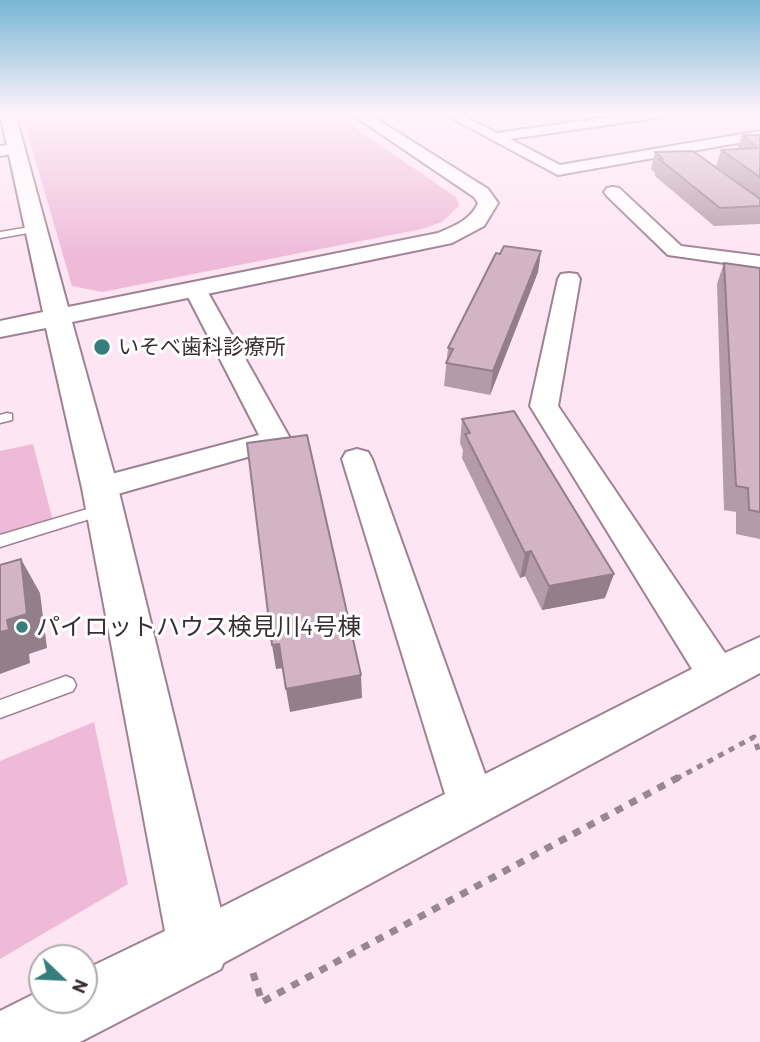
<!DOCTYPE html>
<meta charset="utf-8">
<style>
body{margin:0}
#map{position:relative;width:760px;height:1042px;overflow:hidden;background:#fee5f3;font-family:Barlow,sans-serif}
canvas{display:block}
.north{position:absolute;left:28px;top:944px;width:70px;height:70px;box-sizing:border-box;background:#fff;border:2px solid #b0abae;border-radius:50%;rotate:113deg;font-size:19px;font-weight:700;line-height:28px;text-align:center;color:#392e34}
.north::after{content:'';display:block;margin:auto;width:24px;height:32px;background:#357e7b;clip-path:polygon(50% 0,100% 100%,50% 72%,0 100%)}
</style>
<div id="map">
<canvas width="760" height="1042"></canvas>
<div class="north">N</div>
</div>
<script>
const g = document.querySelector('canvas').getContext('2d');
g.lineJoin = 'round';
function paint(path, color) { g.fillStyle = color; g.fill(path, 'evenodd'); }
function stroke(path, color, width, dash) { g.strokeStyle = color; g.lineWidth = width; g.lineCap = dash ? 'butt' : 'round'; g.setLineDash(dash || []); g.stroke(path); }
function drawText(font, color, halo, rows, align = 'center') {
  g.font = font + ' Barlow,"Noto Sans JP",sans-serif'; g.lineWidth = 6; g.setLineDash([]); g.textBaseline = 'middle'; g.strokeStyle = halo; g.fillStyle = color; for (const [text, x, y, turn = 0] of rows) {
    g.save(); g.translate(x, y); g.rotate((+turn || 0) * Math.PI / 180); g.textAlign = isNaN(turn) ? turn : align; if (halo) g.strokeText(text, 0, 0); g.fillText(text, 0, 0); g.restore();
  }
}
paint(new Path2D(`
 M 38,113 L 333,113 L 456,197 L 459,206 L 442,222 L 422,229 L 102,292 L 72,286 L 22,114 Z
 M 33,444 L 53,521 L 0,536 L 0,451 Z
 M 94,722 L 128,884 L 0,959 L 0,761 Z`), '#eebad8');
const service = new Path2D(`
 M 36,226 L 40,229 L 39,231 L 0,238 L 0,232 Z
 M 7,413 L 12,414 L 12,420 L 0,423 L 0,415 Z
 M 104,504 L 112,509 L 109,513 L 0,547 L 0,535 Z
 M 66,676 L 73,679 L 76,685 L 73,691 L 0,718 L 0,700 Z`);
const minor = new Path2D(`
 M 442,113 L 458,113 L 497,133 L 638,113 L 670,113 L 663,117 L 510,139 L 560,165 L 760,131 L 760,139 L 558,175 Z
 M 16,144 L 21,146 L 24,149 L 21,152 L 0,156 L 0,146 Z
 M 613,187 L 619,188 L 681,246 L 760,256 L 760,268 L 668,255 L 607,196 L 604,192 L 607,188 Z
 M 569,273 L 577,274 L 580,279 L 558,406 L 725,653 L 760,637 L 760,673 L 218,966 L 199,974 L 180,966 L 172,947 L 180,928 L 445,794 L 342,459 L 346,452 L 357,449 L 368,452 L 372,459 L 485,774 L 692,669 L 530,406 L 558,279 L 561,274 Z
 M 195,282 L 203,284 L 206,289 L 291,440 L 286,446 L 100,499 L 89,496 L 84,488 L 89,480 L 259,435 L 184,289 L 187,284 Z`);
const tertiary = new Path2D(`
 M 0,113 L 15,113 L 68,307 L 438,233 C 454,226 471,220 478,203 L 474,197 L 350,113 L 367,113 L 488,189 L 498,203 L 484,226 L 452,243 L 72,322 L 118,488 L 230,947 L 221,969 L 80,1042 L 0,1042 L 0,1011 L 42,990 L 42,1000 L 84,1000 L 84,970 L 165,931 L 82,488 L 46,328 L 0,337 L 0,321 L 43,312 Z`);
stroke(service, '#9e8292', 3);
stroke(minor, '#9e8292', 4);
stroke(tertiary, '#9e8292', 4);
stroke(new Path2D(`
 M 676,779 L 754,737 L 760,755`), '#988791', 5, [6, 6]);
stroke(new Path2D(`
 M 253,973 L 262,1002 L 679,777`), '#988791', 7, [8, 8]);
paint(service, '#fff');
paint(minor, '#fff');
paint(tertiary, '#fff');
paint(new Path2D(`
 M 742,135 L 760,135 L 760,199 L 716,166 L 721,150 L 737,149 Z
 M 655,152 L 760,199 L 760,224 L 714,226 L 655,176 L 655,173 L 651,169 Z
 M 541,251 L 538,272 L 490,395 L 444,386 L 448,348 L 500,254 Z
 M 724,263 L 760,268 L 760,539 L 736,534 L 736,512 L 724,510 L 717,284 Z
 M 462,419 L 605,598 L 542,610 L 525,576 L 520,578 L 462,458 L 463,450 L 460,443 Z`), '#b59ba9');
paint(new Path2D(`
 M 541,251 L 538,272 L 490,395 L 493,371 Z
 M 531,551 L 525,576 L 520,578 L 525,553 Z
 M 21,559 L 40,593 L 47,648 L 29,654 L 30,663 L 0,674 L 0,632 Z
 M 614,574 L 605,598 L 542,610 L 549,586 Z
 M 279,644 L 284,668 L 276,669 L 272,645 Z
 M 361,675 L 362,698 L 290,712 L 286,689 Z`), '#937e89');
const building = new Path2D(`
 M 742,135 L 760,135 L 760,177 L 721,150 L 758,148 Z
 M 693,151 L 760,199 L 760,206 L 720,208 L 659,159 L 663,159 L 655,152 Z
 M 504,246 L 541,251 L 493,371 L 446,363 L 453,349 L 448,348 L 496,253 L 500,254 Z
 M 724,263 L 760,268 L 760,512 L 749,510 L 748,488 L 736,486 Z
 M 514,411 L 614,574 L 549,586 L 531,551 L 525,553 L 465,434 L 470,433 L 462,419 Z
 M 307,435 L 361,675 L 286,689 L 279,644 L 272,645 L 247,443 Z
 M 21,559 L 27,614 L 7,620 L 9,630 L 0,632 L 0,565 Z`);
paint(building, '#d2b4c4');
stroke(building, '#937e89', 2);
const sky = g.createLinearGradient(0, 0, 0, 258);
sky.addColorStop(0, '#77b6d4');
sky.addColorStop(0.44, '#fff3fa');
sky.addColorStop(1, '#fff3fa00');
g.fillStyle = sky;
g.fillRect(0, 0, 760, 258);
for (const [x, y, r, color] of [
 [102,347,9,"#357e7b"],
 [22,627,7,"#357e7b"]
]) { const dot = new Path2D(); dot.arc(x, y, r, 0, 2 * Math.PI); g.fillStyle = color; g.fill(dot); stroke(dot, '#fff', 2.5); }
drawText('21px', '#392e34', '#fff', [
 ["いそべ歯科診療所",118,347]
], 'left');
drawText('24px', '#392e34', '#fff', [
 ["パイロットハウス検見川4号棟",36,627]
], 'left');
</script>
